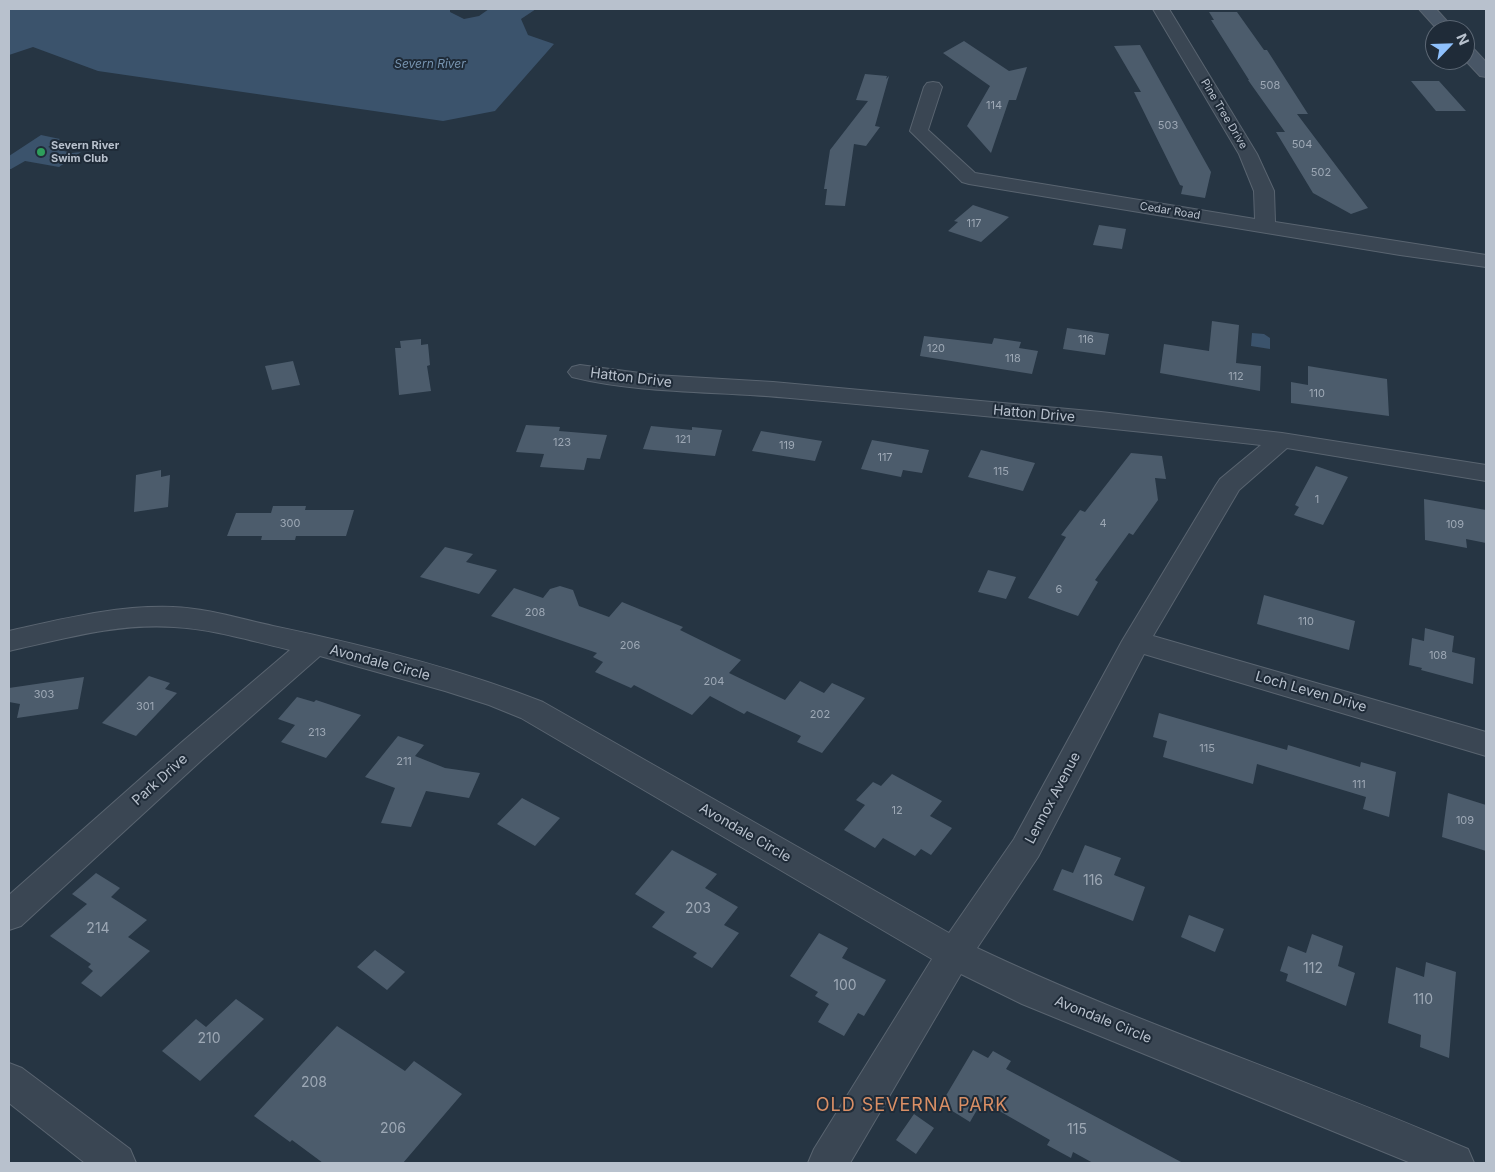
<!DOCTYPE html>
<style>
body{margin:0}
#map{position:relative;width:1495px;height:1172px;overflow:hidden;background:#263543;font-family:Inter,sans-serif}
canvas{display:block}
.frame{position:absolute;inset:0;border:10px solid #b8c1cd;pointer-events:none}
.north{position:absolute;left:1425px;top:20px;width:50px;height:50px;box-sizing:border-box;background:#1f2b38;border:1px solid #5c6774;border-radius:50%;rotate:66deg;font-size:14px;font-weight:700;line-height:20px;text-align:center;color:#b8c1cd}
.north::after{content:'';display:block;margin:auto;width:18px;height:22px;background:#8ec0fc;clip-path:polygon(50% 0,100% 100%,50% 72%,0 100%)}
</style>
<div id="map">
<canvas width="1495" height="1172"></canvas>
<div class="frame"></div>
<div class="north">N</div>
</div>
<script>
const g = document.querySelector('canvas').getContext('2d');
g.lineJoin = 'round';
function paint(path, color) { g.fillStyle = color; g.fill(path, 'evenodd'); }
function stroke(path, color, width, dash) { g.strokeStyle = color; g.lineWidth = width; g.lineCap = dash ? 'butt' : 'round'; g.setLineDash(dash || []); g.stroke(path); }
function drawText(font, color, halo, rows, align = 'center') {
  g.font = font + ' Inter,sans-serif'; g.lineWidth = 4; g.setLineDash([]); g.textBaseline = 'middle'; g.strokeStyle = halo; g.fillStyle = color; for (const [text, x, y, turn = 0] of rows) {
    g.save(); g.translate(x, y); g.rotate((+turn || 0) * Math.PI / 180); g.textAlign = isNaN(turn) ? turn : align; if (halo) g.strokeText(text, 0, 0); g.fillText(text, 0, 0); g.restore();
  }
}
paint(new Path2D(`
 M 9,9 L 450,9 L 450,12 L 464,19 L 479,16 L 489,9 L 536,9 L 521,19 L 528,35 L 554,44 L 495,111 L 443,121 L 98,71 L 33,47 L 9,55 Z
 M 41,135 L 60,139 L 48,147 L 72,153 L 81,152 L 59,167 L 25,161 L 11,169 L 9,169 L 9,156 Z
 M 1252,333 L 1264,334 L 1270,338 L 1270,349 L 1251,346 Z`), '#3b536c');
paint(new Path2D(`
 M 1209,12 L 1237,12 L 1264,50 L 1267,50 L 1308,114 L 1297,114 L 1368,208 L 1351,214 L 1313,193 L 1276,132 L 1285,132 L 1248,80 L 1249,80 L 1211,20 L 1214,20 Z
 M 964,41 L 1009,71 L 1027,67 L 1016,100 L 1009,100 L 991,153 L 967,126 L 990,86 L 943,53 Z
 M 1140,45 L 1211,172 L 1205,198 L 1181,194 L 1183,186 L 1180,185 L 1134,92 L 1141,92 L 1114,46 Z
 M 865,74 L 887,76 L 886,79 L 889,76 L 875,126 L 880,127 L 866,146 L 854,144 L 845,206 L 825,205 L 827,189 L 824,189 L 830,150 L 868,101 L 856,100 Z
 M 1411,81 L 1439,81 L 1466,111 L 1436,111 Z
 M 973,205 L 1009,217 L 981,242 L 948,231 L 958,222 L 954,221 Z
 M 1099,225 L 1126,229 L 1122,249 L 1093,245 Z
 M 1212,321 L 1239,325 L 1236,363 L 1261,366 L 1260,391 L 1160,373 L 1164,344 L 1209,351 Z
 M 1067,328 L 1109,334 L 1105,355 L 1063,349 Z
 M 924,336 L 992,344 L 994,338 L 1021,342 L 1019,348 L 1038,351 L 1032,374 L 920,356 Z
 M 421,339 L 421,345 L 428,344 L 430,365 L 427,366 L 431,391 L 399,395 L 395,348 L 401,348 L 400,341 Z
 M 293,361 L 300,385 L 272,390 L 265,366 Z
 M 1308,366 L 1387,379 L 1389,416 L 1291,403 L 1291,382 L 1308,385 Z
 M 526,425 L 560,427 L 559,431 L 607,435 L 600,459 L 587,458 L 584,470 L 540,467 L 544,454 L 516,452 Z
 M 651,426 L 692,430 L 692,427 L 722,430 L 715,456 L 643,449 Z
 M 761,431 L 822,441 L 815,461 L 752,451 Z
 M 872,440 L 929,450 L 922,473 L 903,470 L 901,477 L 861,469 Z
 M 981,450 L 1035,463 L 1023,491 L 968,477 Z
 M 1131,453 L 1162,456 L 1166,479 L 1155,478 L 1158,500 L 1133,535 L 1129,533 L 1095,580 L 1098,582 L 1078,616 L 1028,598 L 1066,537 L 1061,535 L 1080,510 L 1085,512 Z
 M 1316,466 L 1348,477 L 1323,525 L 1294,515 L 1299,507 L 1295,505 Z
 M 161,470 L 161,477 L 170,475 L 168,507 L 134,512 L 136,475 Z
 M 1424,499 L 1486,510 L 1486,543 L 1466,539 L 1467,548 L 1425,540 Z
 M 273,506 L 306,506 L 305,510 L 354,510 L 346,536 L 296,536 L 295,540 L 261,540 L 262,536 L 227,536 L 236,513 L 271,513 Z
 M 445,547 L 473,554 L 466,562 L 497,570 L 479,594 L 420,577 Z
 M 988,570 L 1016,577 L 1006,599 L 978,592 Z
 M 560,586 L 573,590 L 579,606 L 609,617 L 622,602 L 683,627 L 680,630 L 741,660 L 729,673 L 785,700 L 800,681 L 824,693 L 832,683 L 865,698 L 822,753 L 797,742 L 801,736 L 747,711 L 744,714 L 710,696 L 692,715 L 634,685 L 631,688 L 595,672 L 603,662 L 593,657 L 597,653 L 491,616 L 514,588 L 543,598 L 550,589 Z
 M 1264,595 L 1355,621 L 1349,650 L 1257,624 Z
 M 1425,628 L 1454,636 L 1452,652 L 1475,658 L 1473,684 L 1421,670 L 1422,668 L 1409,665 L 1412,638 L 1424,641 Z
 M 149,676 L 170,683 L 165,689 L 177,693 L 136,736 L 102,723 Z
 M 84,677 L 78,709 L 17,718 L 20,704 L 9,702 L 9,688 Z
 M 297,697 L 314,702 L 316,700 L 361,715 L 326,758 L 281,742 L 295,725 L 278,719 Z
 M 1159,713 L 1287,750 L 1288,745 L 1360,767 L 1361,762 L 1396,772 L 1389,817 L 1363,809 L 1366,797 L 1257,764 L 1253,784 L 1163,757 L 1167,741 L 1153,737 Z
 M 398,736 L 424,745 L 415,756 L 445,768 L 480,773 L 469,798 L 426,791 L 411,827 L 381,823 L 395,788 L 365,777 Z
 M 892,774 L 942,801 L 930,816 L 952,828 L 931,855 L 921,849 L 915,856 L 883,838 L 875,848 L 844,830 L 865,805 L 856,800 L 873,782 L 881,786 Z
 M 1448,793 L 1486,805 L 1486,851 L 1442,837 Z
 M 522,798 L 560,818 L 535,846 L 497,824 Z
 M 1085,845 L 1121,858 L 1114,875 L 1145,887 L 1133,921 L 1053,890 L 1062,869 L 1073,873 Z
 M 672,850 L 717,874 L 705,888 L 738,907 L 724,925 L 739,933 L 712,968 L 693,957 L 697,953 L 652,927 L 665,912 L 635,894 Z
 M 96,873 L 120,888 L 111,897 L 147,920 L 128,937 L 150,951 L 101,997 L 81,983 L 93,971 L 88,967 L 91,964 L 50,936 L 87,904 L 72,894 Z
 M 1189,915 L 1224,929 L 1215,952 L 1181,937 Z
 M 819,933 L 848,948 L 842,958 L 886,980 L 864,1016 L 858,1013 L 844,1036 L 818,1022 L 829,1004 L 815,996 L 818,992 L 790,976 Z
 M 1312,934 L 1343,946 L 1338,966 L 1355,973 L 1346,1006 L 1286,981 L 1288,974 L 1280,971 L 1288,946 L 1306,953 Z
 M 375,950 L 405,972 L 387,990 L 357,967 Z
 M 1426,962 L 1456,972 L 1449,1058 L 1420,1047 L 1421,1035 L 1388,1023 L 1396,967 L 1424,977 Z
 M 236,999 L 264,1019 L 200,1081 L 162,1051 L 196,1019 L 206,1027 Z
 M 337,1026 L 405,1071 L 414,1061 L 462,1094 L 403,1163 L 323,1163 L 292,1140 L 290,1142 L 254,1116 Z
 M 973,1050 L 988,1058 L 993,1051 L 1011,1061 L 1006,1069 L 1183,1163 L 1093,1163 L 1073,1152 L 1071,1158 L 1047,1145 L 1050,1140 L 982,1101 L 970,1122 L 941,1104 Z
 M 914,1114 L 934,1128 L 916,1154 L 896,1140 Z`), '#4c5c6c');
const street = new Path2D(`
 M 1153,9 L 1169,9 L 1257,154 L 1274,191 L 1275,222 L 1486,255 L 1486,267 L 1400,255 L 969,184 L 962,182 L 910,131 L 924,87 L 927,83 L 933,82 L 939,83 L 942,87 L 928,130 L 975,173 L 1255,219 L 1254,191 L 1239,154 Z
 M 580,365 L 655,375 L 773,382 L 1101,412 L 1282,433 L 1486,465 L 1486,481 L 1287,448 L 1239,490 L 1153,636 L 1486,732 L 1486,756 L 1144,654 L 1038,857 L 977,948 C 1137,1024 1306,1078 1468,1149 L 1474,1163 L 1411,1163 L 1022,1004 L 961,974 L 850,1163 L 808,1163 L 814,1149 L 932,959 L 521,718 L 489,705 L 445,691 L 320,656 L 204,758 L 21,926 L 9,930 L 9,895 L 182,742 L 290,650 C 252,641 213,629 174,627 C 118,623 63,639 9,651 L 9,631 C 63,619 117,605 173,607 C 206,608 241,619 273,626 C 364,645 457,668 543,702 L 949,933 L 1014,839 L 1122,641 L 1216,485 L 1220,479 L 1261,445 C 1104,427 947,412 790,398 C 720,391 640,394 572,377 L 568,372 L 572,367 Z
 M 9,1063 L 22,1068 L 130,1149 L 136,1163 L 85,1163 L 9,1103 Z`);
const secondary = new Path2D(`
 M 1419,9 L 1436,9 L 1455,30 L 1438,30 Z
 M 1465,45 L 1471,46 L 1486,62 L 1486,77 L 1480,76 L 1465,60 Z`);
stroke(street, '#596470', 2);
stroke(secondary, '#596470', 2);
paint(street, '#3a4653');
paint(secondary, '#485666');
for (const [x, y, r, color] of [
 [41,152,5,"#2e9e5b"]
]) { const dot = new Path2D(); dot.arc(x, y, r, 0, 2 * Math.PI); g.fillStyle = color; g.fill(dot); stroke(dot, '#1f2b38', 2); }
drawText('11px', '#9da8b5', null, [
 ["508",1270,86],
 ["114",994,106],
 ["503",1168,126],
 ["504",1302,145],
 ["502",1321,173],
 ["117",974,224],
 ["116",1086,340],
 ["120",936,349],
 ["118",1013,359],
 ["112",1236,377],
 ["110",1317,394],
 ["121",683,440],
 ["123",562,443],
 ["119",787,446],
 ["117",885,458],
 ["115",1001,472],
 ["1",1317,500],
 ["300",290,524],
 ["4",1103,524],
 ["109",1455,525],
 ["6",1059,590],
 ["208",535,613],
 ["110",1306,622],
 ["206",630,646],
 ["108",1438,656],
 ["204",714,682],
 ["303",44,695],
 ["301",145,707],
 ["202",820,715],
 ["213",317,733],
 ["115",1207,749],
 ["211",404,762],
 ["111",1359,785],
 ["12",897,811],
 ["109",1465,821]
]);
drawText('11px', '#b8c1cd', '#1f2b38', [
 ["Pine Tree Drive",1224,114,59],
 ["Cedar Road",1170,211,9]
]);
drawText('bold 11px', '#b8c1cd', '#1f2b38', [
 ["Severn River",51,146],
 ["Swim Club",51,159]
], 'left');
drawText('italic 12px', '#7794b0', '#1f2b38', [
 ["Severn River",430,64]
]);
drawText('14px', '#b8c1cd', '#1f2b38', [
 ["Hatton Drive",631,378,7],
 ["Hatton Drive",1034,414,5],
 ["Avondale Circle",380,663,15],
 ["Loch Leven Drive",1311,692,16],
 ["Park Drive",160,780,-42],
 ["Lennox Avenue",1053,798,-62],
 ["Avondale Circle",745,833,30],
 ["Avondale Circle",1103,1020,22]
]);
drawText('14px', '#9da8b5', null, [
 ["116",1093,881],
 ["203",698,909],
 ["214",98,929],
 ["112",1313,969],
 ["100",845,986],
 ["110",1423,1000],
 ["210",209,1039],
 ["208",314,1083],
 ["206",393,1129],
 ["115",1077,1130]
]);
g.letterSpacing = '1px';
drawText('18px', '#da8f65', '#1f2b38', [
 ["OLD SEVERNA PARK",912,1106]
]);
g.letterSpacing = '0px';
</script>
